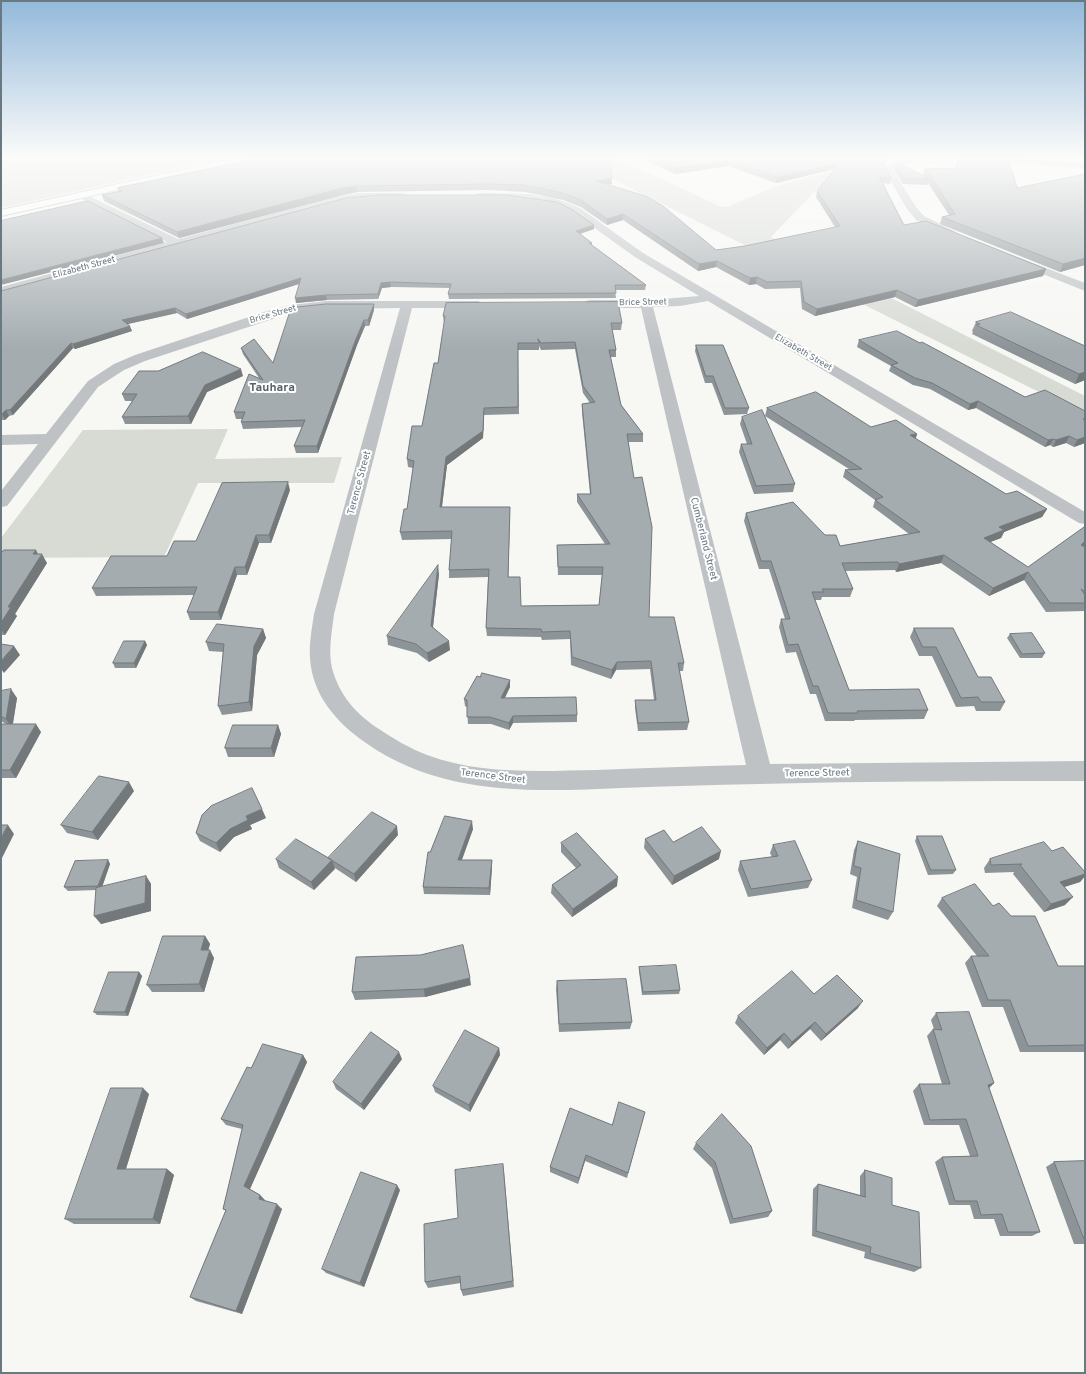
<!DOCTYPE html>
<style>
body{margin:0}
#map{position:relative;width:1086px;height:1374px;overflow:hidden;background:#f7f7f4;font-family:Overpass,sans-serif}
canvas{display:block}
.frame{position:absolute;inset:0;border:2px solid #697982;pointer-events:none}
</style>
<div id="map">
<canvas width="1086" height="1374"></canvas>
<div class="frame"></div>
</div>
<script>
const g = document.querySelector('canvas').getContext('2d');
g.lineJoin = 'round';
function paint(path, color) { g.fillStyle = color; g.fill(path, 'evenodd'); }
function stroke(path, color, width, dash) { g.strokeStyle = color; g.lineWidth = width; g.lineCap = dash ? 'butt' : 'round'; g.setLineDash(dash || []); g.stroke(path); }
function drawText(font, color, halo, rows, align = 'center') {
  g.font = font + ' Overpass,sans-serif'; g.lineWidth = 4; g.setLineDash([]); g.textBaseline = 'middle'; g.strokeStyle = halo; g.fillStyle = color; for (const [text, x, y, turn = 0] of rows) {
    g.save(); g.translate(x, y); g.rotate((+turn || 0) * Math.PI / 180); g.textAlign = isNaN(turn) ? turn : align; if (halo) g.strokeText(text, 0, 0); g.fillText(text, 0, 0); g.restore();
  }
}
paint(new Path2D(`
 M 1,157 L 229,157 L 1,208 Z
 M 568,157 L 614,157 L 719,206 L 728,207 L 776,186 L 851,166 L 848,174 L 815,191 L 771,237 L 1085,396 L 1085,415 Z
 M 228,429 L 215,459 L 342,457 L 334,483 L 198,483 L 164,557 L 1,558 L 1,538 L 83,430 Z`), '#d7dbd4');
const secondary = new Path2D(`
 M 240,157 L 254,157 L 250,160 L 1,216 L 1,210 Z`);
stroke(secondary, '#b1b6ba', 2);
paint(new Path2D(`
 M 911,157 L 922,157 L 921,159 L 892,169 L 916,207 L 924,216 L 956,232 L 957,234 L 956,236 L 948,236 L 916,220 L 907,209 L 883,168 L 884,166 Z
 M 81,192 L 178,239 L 334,197 L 358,193 L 403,193 L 408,196 L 403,199 L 358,199 L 335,203 L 1,295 L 1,287 L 167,242 L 78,197 L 76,195 L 78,193 Z
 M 490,193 L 528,194 L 553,198 L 568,203 L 580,208 L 643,253 L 1085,512 L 1085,524 L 1079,523 L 708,301 L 680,306 L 653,307 L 770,764 L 1085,761 L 1085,781 C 976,781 867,781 758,784 C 712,785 667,786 621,788 C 533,792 441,796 366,743 C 337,723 312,695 310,658 C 309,643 312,628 314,614 L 400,308 L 327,309 L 291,313 L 145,361 L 124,370 L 98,387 L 7,506 L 1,507 L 1,491 L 38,444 L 1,445 L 1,435 L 46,434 L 88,381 L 114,364 L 135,355 L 267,311 L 291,305 L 327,301 L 479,301 L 481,304 L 479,307 L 475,308 L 412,308 L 334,614 C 332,632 328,650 332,668 C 339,695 356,714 379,729 C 394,739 409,748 427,755 C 480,775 541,771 597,770 C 647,768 696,766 746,765 L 641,308 L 590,308 L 586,307 L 584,304 L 586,301 L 590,300 L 650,300 L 699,296 L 635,257 L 572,212 C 542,198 511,198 478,199 L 473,196 L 478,193 Z
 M 1017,257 L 1085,283 L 1085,291 L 1013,262 L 1011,260 Z`), '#bec2c5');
paint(new Path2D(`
 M 989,157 L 1016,157 L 1085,163 L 1085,169 L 993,160 Z`), '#bec2c5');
paint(secondary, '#fff');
paint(new Path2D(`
 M 265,157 L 626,157 L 611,159 L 612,184 L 609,184 L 716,250 L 745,246 L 835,227 L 816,197 L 817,191 L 835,169 L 776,183 L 728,166 L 675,174 L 638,157 L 883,157 L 887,158 L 885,164 L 884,165 L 891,178 L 890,184 L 883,183 L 904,225 L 1046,269 L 1043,276 L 915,307 L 895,297 L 815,316 L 802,309 L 800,288 L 765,289 L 756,284 L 749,285 L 716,267 L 698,271 L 623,220 L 607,225 L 581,207 L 563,200 L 525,192 L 488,190 L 357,192 L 343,195 L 179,238 L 104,201 L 102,195 L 119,191 L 118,188 Z
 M 961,157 L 1008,157 L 1017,188 L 1085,174 L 1085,265 L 1060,272 L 940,224 L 942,217 L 949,215 L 928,183 L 928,185 L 903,184 L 894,170 L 896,164 L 924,176 L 923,174 L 925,168 L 955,169 L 958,158 L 961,158 Z
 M 594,229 L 580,234 L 592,243 L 592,245 L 646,285 L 645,290 L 615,290 L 616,298 L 449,299 L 448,294 L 450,288 L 391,287 L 382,288 L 378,299 L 327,300 L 296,303 L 299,284 L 187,319 L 177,313 L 128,324 L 132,331 L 75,349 L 73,348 L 13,415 L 9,416 L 5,420 L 1,420 L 1,291 Z
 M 374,310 L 369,326 L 365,326 L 357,345 L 318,453 L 296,453 L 294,446 L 302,427 L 243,429 L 241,422 L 243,419 L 236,419 L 234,412 L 259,378 L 243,354 L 241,348 L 273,363 Z
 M 443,316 L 622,323 L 621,330 L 612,330 L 616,350 L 616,357 L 610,357 L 621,405 L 643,434 L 643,442 L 628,442 L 649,617 L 684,663 L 683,671 L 679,671 L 689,722 L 687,730 L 638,731 L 635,708 L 635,700 L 654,700 L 650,669 L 616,670 L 611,679 L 571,665 L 570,639 L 542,640 L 541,637 L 487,636 L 486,628 L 488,577 L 449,578 L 449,570 L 452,539 L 402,540 L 400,532 L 407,509 L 413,468 L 408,467 L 407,459 L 422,426 L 438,363 L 444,323 ZM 539,346 L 541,350 L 575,349 L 583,393 L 590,403 L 582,404 L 582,412 L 590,494 L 577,494 L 577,502 L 605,544 L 557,545 L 558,575 L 602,575 L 599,605 L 521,606 L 508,577 L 510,507 L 442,507 L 447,465 L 483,438 L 484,415 L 519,414 L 518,350 L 539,350 Z
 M 976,322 L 1085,346 L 1085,380 L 1075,384 L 972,334 L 973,332 L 972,331 Z
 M 859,340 L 1025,397 L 1085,411 L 1085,443 L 1074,447 L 1066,443 L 1053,447 L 1050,445 L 1045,447 L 976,408 L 968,410 L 930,389 L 913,385 L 889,371 L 891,366 L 857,347 Z
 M 696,345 L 749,408 L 747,414 L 724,415 L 712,383 L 705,383 L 695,351 Z
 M 243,376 L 207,392 L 191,424 L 125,424 L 122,417 L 132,401 L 125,401 L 122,394 Z
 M 767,408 L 871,427 L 917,434 L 915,439 L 1006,494 L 1047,509 L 1042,517 L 1004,532 L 1001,538 L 990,542 L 1028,567 L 1084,546 L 1085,547 L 1085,611 L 1046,612 L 1024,580 L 989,596 L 941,563 L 896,572 L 895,570 L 845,571 L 853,589 L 850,597 L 822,597 L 821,600 L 815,600 L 849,690 L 928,710 L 924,719 L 855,720 L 854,721 L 825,721 L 816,694 L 810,694 L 796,652 L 786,653 L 779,627 L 781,619 L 785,619 L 769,569 L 759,569 L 744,521 L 746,513 L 825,535 L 840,546 L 909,534 L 873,507 L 875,500 L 843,477 L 845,470 L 849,469 L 765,416 Z
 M 742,417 L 795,484 L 793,492 L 754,494 L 739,452 L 741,444 L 747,444 L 740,424 Z
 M 290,490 L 271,543 L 259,543 L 247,575 L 237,575 L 221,620 L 190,620 L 187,612 L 194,595 L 96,596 L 92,588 L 167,556 L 196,541 Z
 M 1,554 L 38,554 L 47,563 L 15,614 L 17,616 L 5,635 L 2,635 L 1,637 Z
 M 439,574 L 433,627 L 450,650 L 429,662 L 417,653 L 388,645 L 387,636 Z
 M 914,628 L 978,677 L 1005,702 L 1000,711 L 976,711 L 974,706 L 956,707 L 932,656 L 919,656 L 910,637 Z
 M 263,629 L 266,638 L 257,655 L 252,711 L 222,715 L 218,706 L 223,652 L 209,651 L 206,642 Z
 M 1010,634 L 1045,653 L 1042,658 L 1020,658 L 1007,638 Z
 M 145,641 L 147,645 L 136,668 L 115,668 L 113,663 Z
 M 510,680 L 510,687 L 505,698 L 577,715 L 577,722 L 513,723 L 509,730 L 491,724 L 468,724 L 467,707 L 465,706 L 464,699 Z
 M 1,691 L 17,698 L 13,724 L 41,732 L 16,778 L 1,778 L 1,724 L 6,724 L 1,721 Z
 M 278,725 L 281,734 L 274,757 L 228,757 L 225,748 Z
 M 134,791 L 98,840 L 67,833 L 61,825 Z
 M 266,818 L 250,825 L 252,829 L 234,837 L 220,852 L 200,841 L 196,833 Z
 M 473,829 L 462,860 L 492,860 L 492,867 L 490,895 L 424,894 L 423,887 L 430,852 Z
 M 398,835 L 356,882 L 335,868 L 314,890 L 279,868 L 276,859 L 328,858 Z
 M 917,836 L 956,870 L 953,874 L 928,875 L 915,841 Z
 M 645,839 L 673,842 L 719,859 L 672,885 L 644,848 Z
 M 858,841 L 893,912 L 888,920 L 852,908 L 857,877 L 850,874 L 854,850 Z
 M 561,843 L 617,886 L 572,917 L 551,893 L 552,885 L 576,868 L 561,852 Z
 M 773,845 L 812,880 L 808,888 L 748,897 L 738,870 L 740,861 L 772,857 L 770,853 Z
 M 1052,851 L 1085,872 L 1085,876 L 1080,882 L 1065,887 L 1065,905 L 1044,912 L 1013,874 L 1014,872 L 985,873 L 984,868 L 990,859 Z
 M 108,860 L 110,864 L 102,887 L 146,876 L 151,884 L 151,911 L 101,924 L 96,890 L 68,891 L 64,887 Z
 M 942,898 L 993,906 L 1011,916 L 1058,966 L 1085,966 L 1085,1052 L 1020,1052 L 1003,1007 L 982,1007 L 965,963 L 971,956 L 977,956 L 937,906 Z
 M 205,936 L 210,944 L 208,950 L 214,958 L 204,992 L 152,992 L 147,985 Z
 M 639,967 L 680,990 L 679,994 L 642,995 L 639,971 Z
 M 139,972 L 142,976 L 128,1016 L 97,1015 L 94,1012 Z
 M 557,981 L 632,1022 L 630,1029 L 559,1032 L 556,989 Z
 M 471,985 L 425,997 L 355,1000 L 352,992 Z
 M 814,994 L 858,1008 L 821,1041 L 810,1029 L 788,1049 L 780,1040 L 764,1055 L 735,1023 L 738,1016 Z
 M 936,1013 L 994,1083 L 989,1088 L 1040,1232 L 1032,1236 L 1000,1236 L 994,1219 L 974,1219 L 970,1205 L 949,1205 L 935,1162 L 942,1157 L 970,1156 L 959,1125 L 924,1125 L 913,1091 L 919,1084 L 942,1084 L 927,1036 L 933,1029 L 934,1029 L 931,1020 Z
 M 499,1048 L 500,1055 L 470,1112 L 435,1092 L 433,1086 Z
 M 303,1055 L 307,1062 L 250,1189 L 260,1195 L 265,1201 L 282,1209 L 242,1314 L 196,1301 L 190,1297 L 226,1211 L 223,1209 L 242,1129 L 226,1125 L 221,1119 L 251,1068 Z
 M 402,1059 L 364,1110 L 336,1089 L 333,1082 Z
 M 149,1094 L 126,1169 L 167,1169 L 174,1175 L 160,1224 L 74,1224 L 65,1219 Z
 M 645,1112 L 627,1178 L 585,1161 L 578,1184 L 550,1172 L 550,1167 L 612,1125 Z
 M 696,1143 L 772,1211 L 768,1217 L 730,1224 L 712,1168 L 693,1149 Z
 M 1085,1161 L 1085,1244 L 1074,1244 L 1046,1167 L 1054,1162 Z
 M 865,1170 L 892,1205 L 921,1268 L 914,1272 L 864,1258 L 865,1252 L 812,1236 L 813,1189 L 818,1184 L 860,1195 L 860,1176 Z
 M 504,1172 L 514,1287 L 463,1296 L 461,1290 L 461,1283 L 428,1288 L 425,1282 L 458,1218 Z
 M 400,1190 L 364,1287 L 326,1273 L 322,1269 Z`), '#8d9497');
paint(new Path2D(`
 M 611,157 L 626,157 L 611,159 Z
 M 887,158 L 885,164 L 883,165 L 884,160 Z
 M 729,160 L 728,166 L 675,174 L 675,168 Z
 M 840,163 L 839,168 L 776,183 L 777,177 Z
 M 612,178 L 612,184 L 596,187 L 596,181 Z
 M 356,186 L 357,192 L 343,195 L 179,238 L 177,232 L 342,188 Z
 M 623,214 L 623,220 L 607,225 L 607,219 Z
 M 594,225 L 594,229 L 576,235 L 576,231 Z
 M 162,238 L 164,243 L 1,285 L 1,280 Z
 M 1085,258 L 1085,265 L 1060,272 L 1063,264 Z
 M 717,261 L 716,267 L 698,271 L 699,264 Z
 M 1046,269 L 1043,276 L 915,307 L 918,300 Z
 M 757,277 L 756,284 L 749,285 L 750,278 Z
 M 301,278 L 302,283 L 187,319 L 186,314 Z
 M 390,282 L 391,287 L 382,288 L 378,299 L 378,294 L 381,283 Z
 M 897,290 L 895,297 L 815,316 L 817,309 Z
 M 326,295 L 327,300 L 296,303 L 295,298 Z
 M 374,304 L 374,310 L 369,326 L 368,320 Z
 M 175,308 L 177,313 L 123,325 L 122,320 Z
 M 364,320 L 365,326 L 357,345 L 318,453 L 317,446 L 356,339 Z
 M 130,326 L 132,331 L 75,349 L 73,344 Z
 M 71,343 L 73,348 L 13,415 L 10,410 Z
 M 241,369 L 243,376 L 207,392 L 191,424 L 188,416 L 205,385 Z
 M 1085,372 L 1085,380 L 1075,384 L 1079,374 Z
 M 978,401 L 976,408 L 968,410 L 970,404 Z
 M 484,408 L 484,415 L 483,438 L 447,465 L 441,514 L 440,507 L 446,457 Z
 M 6,410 L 9,416 L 5,420 L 2,414 Z
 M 917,434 L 915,441 L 910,435 Z
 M 1069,436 L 1066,443 L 1053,447 L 1056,440 Z
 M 1085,437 L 1085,443 L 1074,447 L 1077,440 Z
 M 1053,439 L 1050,445 L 1045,447 L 1048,440 Z
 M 288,482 L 290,490 L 271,543 L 269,535 Z
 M 510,507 L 510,515 L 508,585 L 508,577 Z
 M 1047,509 L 1042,517 L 1004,532 L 1001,538 L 980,546 L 984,538 L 999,527 Z
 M 256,535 L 259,543 L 247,575 L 245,567 Z
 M 1085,541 L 1085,545 L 1077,553 L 1081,545 Z
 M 36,550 L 40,558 L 42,554 L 47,563 L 15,614 L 17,616 L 5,635 L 1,629 L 1,623 L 33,554 Z
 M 944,555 L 941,563 L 896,572 L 899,564 Z
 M 438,565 L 439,574 L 432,635 L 431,626 Z
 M 235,567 L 237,575 L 221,620 L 218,612 Z
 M 1028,572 L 1024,580 L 989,596 L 993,588 Z
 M 263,629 L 266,638 L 257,655 L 252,711 L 249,702 L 254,646 Z
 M 145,641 L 147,645 L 136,668 L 134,663 Z
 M 449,641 L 450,650 L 429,662 L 427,653 Z
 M 14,646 L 20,655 L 4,673 L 1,669 L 1,661 Z
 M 617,662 L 616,670 L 611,679 L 612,670 Z
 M 510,680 L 510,687 L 501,705 L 501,698 Z
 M 11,689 L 17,698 L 12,728 L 6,719 Z
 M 513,716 L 513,723 L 509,730 L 509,723 Z
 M 36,724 L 41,732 L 16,778 L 10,770 Z
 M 278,725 L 281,734 L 274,757 L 271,748 Z
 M 129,782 L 134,791 L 98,840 L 92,832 Z
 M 262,809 L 266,818 L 250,825 L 252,829 L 234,837 L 220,852 L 216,843 L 230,829 L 246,816 Z
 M 472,821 L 473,829 L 459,867 L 458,860 Z
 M 8,825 L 14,834 L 1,860 L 1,838 Z
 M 397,826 L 398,835 L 356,882 L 354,874 Z
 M 721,851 L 719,859 L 672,885 L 674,876 Z
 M 108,860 L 110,864 L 101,890 L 98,886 Z
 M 332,860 L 335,869 L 314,890 L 311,882 Z
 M 492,860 L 492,867 L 490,895 L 489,888 Z
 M 1085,874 L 1085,876 L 1080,882 L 1053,890 L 1060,882 Z
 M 146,876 L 151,884 L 151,911 L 101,924 L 94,916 Z
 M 618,877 L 617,886 L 572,917 L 573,909 Z
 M 1073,897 L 1065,905 L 1044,912 L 1051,904 Z
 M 205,936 L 210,944 L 206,958 L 201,950 Z
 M 210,950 L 214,958 L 204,992 L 199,984 Z
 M 139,972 L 142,976 L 128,1016 L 125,1012 Z
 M 470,978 L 471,985 L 425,997 L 424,989 Z
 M 863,1001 L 858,1008 L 821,1041 L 826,1034 Z
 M 815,1022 L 810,1029 L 788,1049 L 792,1042 Z
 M 784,1033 L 780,1040 L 764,1055 L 767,1048 Z
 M 499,1048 L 500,1055 L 470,1112 L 469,1105 Z
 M 399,1052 L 402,1059 L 364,1110 L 361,1104 Z
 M 303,1055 L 307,1062 L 249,1191 L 244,1186 Z
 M 994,1083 L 988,1089 L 988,1085 Z
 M 143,1088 L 149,1094 L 124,1175 L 117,1169 Z
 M 586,1155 L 585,1161 L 578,1184 L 579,1178 Z
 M 167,1169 L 174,1175 L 160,1224 L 153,1219 Z
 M 397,1185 L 400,1190 L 364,1287 L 360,1283 Z
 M 260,1195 L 265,1200 L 264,1204 L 259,1199 Z
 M 277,1204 L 282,1209 L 242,1314 L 236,1311 Z`), '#73787b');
const building = new Path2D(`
 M 265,157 L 611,157 L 612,178 L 596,181 L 646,196 L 663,206 L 716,250 L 745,246 L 840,226 L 817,191 L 840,163 L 777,177 L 729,160 L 675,168 L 651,157 L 883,157 L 887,158 L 884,160 L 883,163 L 891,178 L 879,177 L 904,225 L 926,221 L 1046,269 L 918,300 L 897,290 L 817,309 L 804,302 L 801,281 L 767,282 L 757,277 L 750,278 L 717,261 L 699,264 L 623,214 L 607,219 L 581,200 L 563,193 L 525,185 L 488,184 L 356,186 L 342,188 L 177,232 L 102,195 L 122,191 L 118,188 Z
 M 962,157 L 1008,157 L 1017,188 L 1085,174 L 1085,258 L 1063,264 L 942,217 L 955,214 L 925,168 L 956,169 L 958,158 L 962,159 Z
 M 897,163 L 930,179 L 904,178 L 896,164 Z
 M 379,195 L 506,195 L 557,202 L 571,209 L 594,225 L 576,231 L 592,243 L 589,243 L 646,285 L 615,285 L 616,293 L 448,294 L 451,284 L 390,282 L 381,283 L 378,294 L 326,295 L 295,298 L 301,278 L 186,314 L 175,308 L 122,320 L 130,326 L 73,344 L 71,343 L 10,410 L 6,410 L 2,414 L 1,414 L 1,291 L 346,198 Z
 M 88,201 L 162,238 L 1,280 L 1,221 Z
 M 618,302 L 622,323 L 611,323 L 616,350 L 609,350 L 621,405 L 643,434 L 627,434 L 634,478 L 642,477 L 652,527 L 649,617 L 674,617 L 684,663 L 678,663 L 689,722 L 638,723 L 635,700 L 656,700 L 651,661 L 617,662 L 612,670 L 572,657 L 570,631 L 542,632 L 541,629 L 486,628 L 489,569 L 449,570 L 452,531 L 400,532 L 404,509 L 407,509 L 414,461 L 407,459 L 412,426 L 422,426 L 434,363 L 438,363 L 445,316 L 443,316 L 446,303 ZM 538,339 L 541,343 L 575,342 L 583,386 L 595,402 L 582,404 L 591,494 L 577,494 L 610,544 L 557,545 L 558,567 L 603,567 L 599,605 L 521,606 L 520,577 L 508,577 L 510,507 L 440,507 L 446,457 L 483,431 L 484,408 L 518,407 L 518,343 L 539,343 Z
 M 326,304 L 374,304 L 368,320 L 364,320 L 356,339 L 317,446 L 294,446 L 305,420 L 241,422 L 245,412 L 234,412 L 249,374 L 263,380 L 241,348 L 254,339 L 273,363 L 291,308 Z
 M 1011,312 L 1085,346 L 1085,372 L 1079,374 L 976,325 L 980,324 L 976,322 Z
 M 897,331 L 920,343 L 922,342 L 1025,397 L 1045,390 L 1085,411 L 1085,419 L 1083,419 L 1085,420 L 1085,437 L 1077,440 L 1069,436 L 1056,440 L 1053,439 L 1048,440 L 978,401 L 970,404 L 932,383 L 915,378 L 891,365 L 898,363 L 859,340 Z
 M 696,345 L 723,345 L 749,408 L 725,408 L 713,376 L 706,376 Z
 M 203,352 L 241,369 L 205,385 L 188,416 L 122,417 L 137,394 L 122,394 L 139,371 L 158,371 Z
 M 816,392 L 871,427 L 896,420 L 917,434 L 910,435 L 1006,494 L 1017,491 L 1047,509 L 999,527 L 1004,530 L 984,538 L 1028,567 L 1084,527 L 1085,528 L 1085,541 L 1081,545 L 1085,547 L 1085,592 L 1081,589 L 1085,595 L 1085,603 L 1050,603 L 1028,572 L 993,588 L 944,555 L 899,564 L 898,562 L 842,563 L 853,589 L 822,589 L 824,592 L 812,592 L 849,690 L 919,689 L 928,710 L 857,711 L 858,713 L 828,713 L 818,686 L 813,686 L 798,644 L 788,645 L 781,619 L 790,619 L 771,561 L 761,561 L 746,513 L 793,502 L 825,535 L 836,535 L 840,546 L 920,532 L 875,500 L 883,497 L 845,470 L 862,469 L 767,408 Z
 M 762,410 L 795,484 L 756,486 L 741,444 L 752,444 L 742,417 Z
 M 288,482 L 269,535 L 256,535 L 245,567 L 235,567 L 218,612 L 187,612 L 197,587 L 92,588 L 111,556 L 167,556 L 174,541 L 196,541 L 222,483 Z
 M 4,550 L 36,550 L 33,554 L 42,554 L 8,607 L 11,607 L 1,623 L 1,554 Z
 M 438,565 L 431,626 L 449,641 L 427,653 L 416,644 L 387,636 Z
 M 217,624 L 263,629 L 254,646 L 249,702 L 218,706 L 224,644 L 206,642 Z
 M 914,628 L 953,628 L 978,677 L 991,677 L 1005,702 L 981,702 L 978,697 L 961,698 L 936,647 L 923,647 Z
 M 1032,633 L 1045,653 L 1022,654 L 1010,634 Z
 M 124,641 L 145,641 L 134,663 L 113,663 Z
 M 1,644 L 14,646 L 1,661 Z
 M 482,673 L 510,680 L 501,698 L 576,697 L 577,715 L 513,716 L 509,723 L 490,717 L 467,717 L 467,700 L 464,699 L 477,676 L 480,677 Z
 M 11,689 L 6,719 L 1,716 L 1,691 Z
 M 1,724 L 36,724 L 10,770 L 1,770 Z
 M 233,725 L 278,725 L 271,748 L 225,748 Z
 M 99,776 L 129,782 L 92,832 L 61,825 Z
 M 252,788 L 262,809 L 246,816 L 248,820 L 230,829 L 216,843 L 196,833 L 202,815 L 211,806 Z
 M 372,812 L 397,826 L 354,874 L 328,858 Z
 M 445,816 L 472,821 L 458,860 L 492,860 L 489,888 L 423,887 L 428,852 L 430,852 Z
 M 1,825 L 8,825 L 1,838 Z
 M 702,827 L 721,851 L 674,876 L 645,839 L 664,830 L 673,842 Z
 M 577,833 L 618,877 L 573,909 L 552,885 L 581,865 L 561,843 Z
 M 917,836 L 942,836 L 956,870 L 931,870 Z
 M 296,839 L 332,860 L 311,882 L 276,859 Z
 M 795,841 L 812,880 L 751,889 L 740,861 L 778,856 L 773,845 Z
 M 858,841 L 900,854 L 893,912 L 856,900 L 861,868 L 854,866 Z
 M 1044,842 L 1052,851 L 1063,847 L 1085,872 L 1085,874 L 1060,882 L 1073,897 L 1051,904 L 1020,865 L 1022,864 L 991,865 L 990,859 Z
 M 108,860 L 98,886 L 64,887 L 75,861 Z
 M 146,876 L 145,903 L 94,916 L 96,888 Z
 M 975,884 L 993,906 L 999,903 L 1011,916 L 1035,916 L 1058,966 L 1085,966 L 1085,1045 L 1028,1046 L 1010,1000 L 988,1000 L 971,956 L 989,956 L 942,898 Z
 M 163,936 L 205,936 L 201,950 L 210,950 L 199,984 L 147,985 Z
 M 463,945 L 470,978 L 424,989 L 352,992 L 356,957 L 420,955 Z
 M 676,965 L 680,990 L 643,992 L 639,967 Z
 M 792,971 L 814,994 L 837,975 L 863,1001 L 826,1034 L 815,1022 L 792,1042 L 784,1033 L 767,1048 L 738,1016 Z
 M 109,972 L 139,972 L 125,1012 L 94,1012 Z
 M 626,979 L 632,1022 L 559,1024 L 557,981 Z
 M 969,1012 L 994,1083 L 988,1085 L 1040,1232 L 1008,1232 L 1002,1214 L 981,1215 L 977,1201 L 955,1201 L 942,1157 L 978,1156 L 966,1119 L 930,1120 L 919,1084 L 950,1084 L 933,1029 L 942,1030 L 936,1013 Z
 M 465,1030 L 499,1048 L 469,1105 L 433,1086 Z
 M 371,1032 L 399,1052 L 361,1104 L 333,1082 Z
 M 263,1044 L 303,1055 L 244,1186 L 260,1195 L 259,1199 L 277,1204 L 236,1311 L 190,1297 L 226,1210 L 223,1209 L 243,1125 L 221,1119 L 247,1067 L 251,1068 Z
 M 111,1088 L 143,1088 L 117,1169 L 167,1169 L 153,1219 L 65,1219 Z
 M 619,1102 L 645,1112 L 628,1173 L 586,1155 L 579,1178 L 550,1167 L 570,1108 L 612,1125 Z
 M 722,1114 L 751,1146 L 772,1211 L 733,1219 L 715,1162 L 696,1143 Z
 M 1085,1161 L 1085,1239 L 1084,1239 L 1054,1162 Z
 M 503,1164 L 513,1281 L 461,1290 L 460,1276 L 425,1282 L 424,1224 L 458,1218 L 455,1170 Z
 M 865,1170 L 892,1178 L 892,1205 L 919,1212 L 921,1268 L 870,1253 L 871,1247 L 816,1231 L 818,1184 L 865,1197 Z
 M 361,1172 L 397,1185 L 360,1283 L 322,1269 Z`);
paint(building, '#a4acb0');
stroke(building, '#73787b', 1);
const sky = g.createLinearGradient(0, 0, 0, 349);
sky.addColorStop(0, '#93b9da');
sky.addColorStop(0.45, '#fbfbfa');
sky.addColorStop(1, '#fbfbfa00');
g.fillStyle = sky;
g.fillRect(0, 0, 1086, 349);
drawText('9px', '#697982', '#fff', [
 ["Elizabeth Street",84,268,-15],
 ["Brice Street",643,303,-1],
 ["Brice Street",273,315,-16],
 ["Elizabeth Street",803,353,30]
]);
drawText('10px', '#697982', '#fff', [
 ["Terence Street",360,483,-75],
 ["Cumberland Street",703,539,76],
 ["Terence Street",817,774,-1],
 ["Terence Street",493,777,7]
]);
drawText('bold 12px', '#566168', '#fff', [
 ["Tauhara",272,389]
]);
</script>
